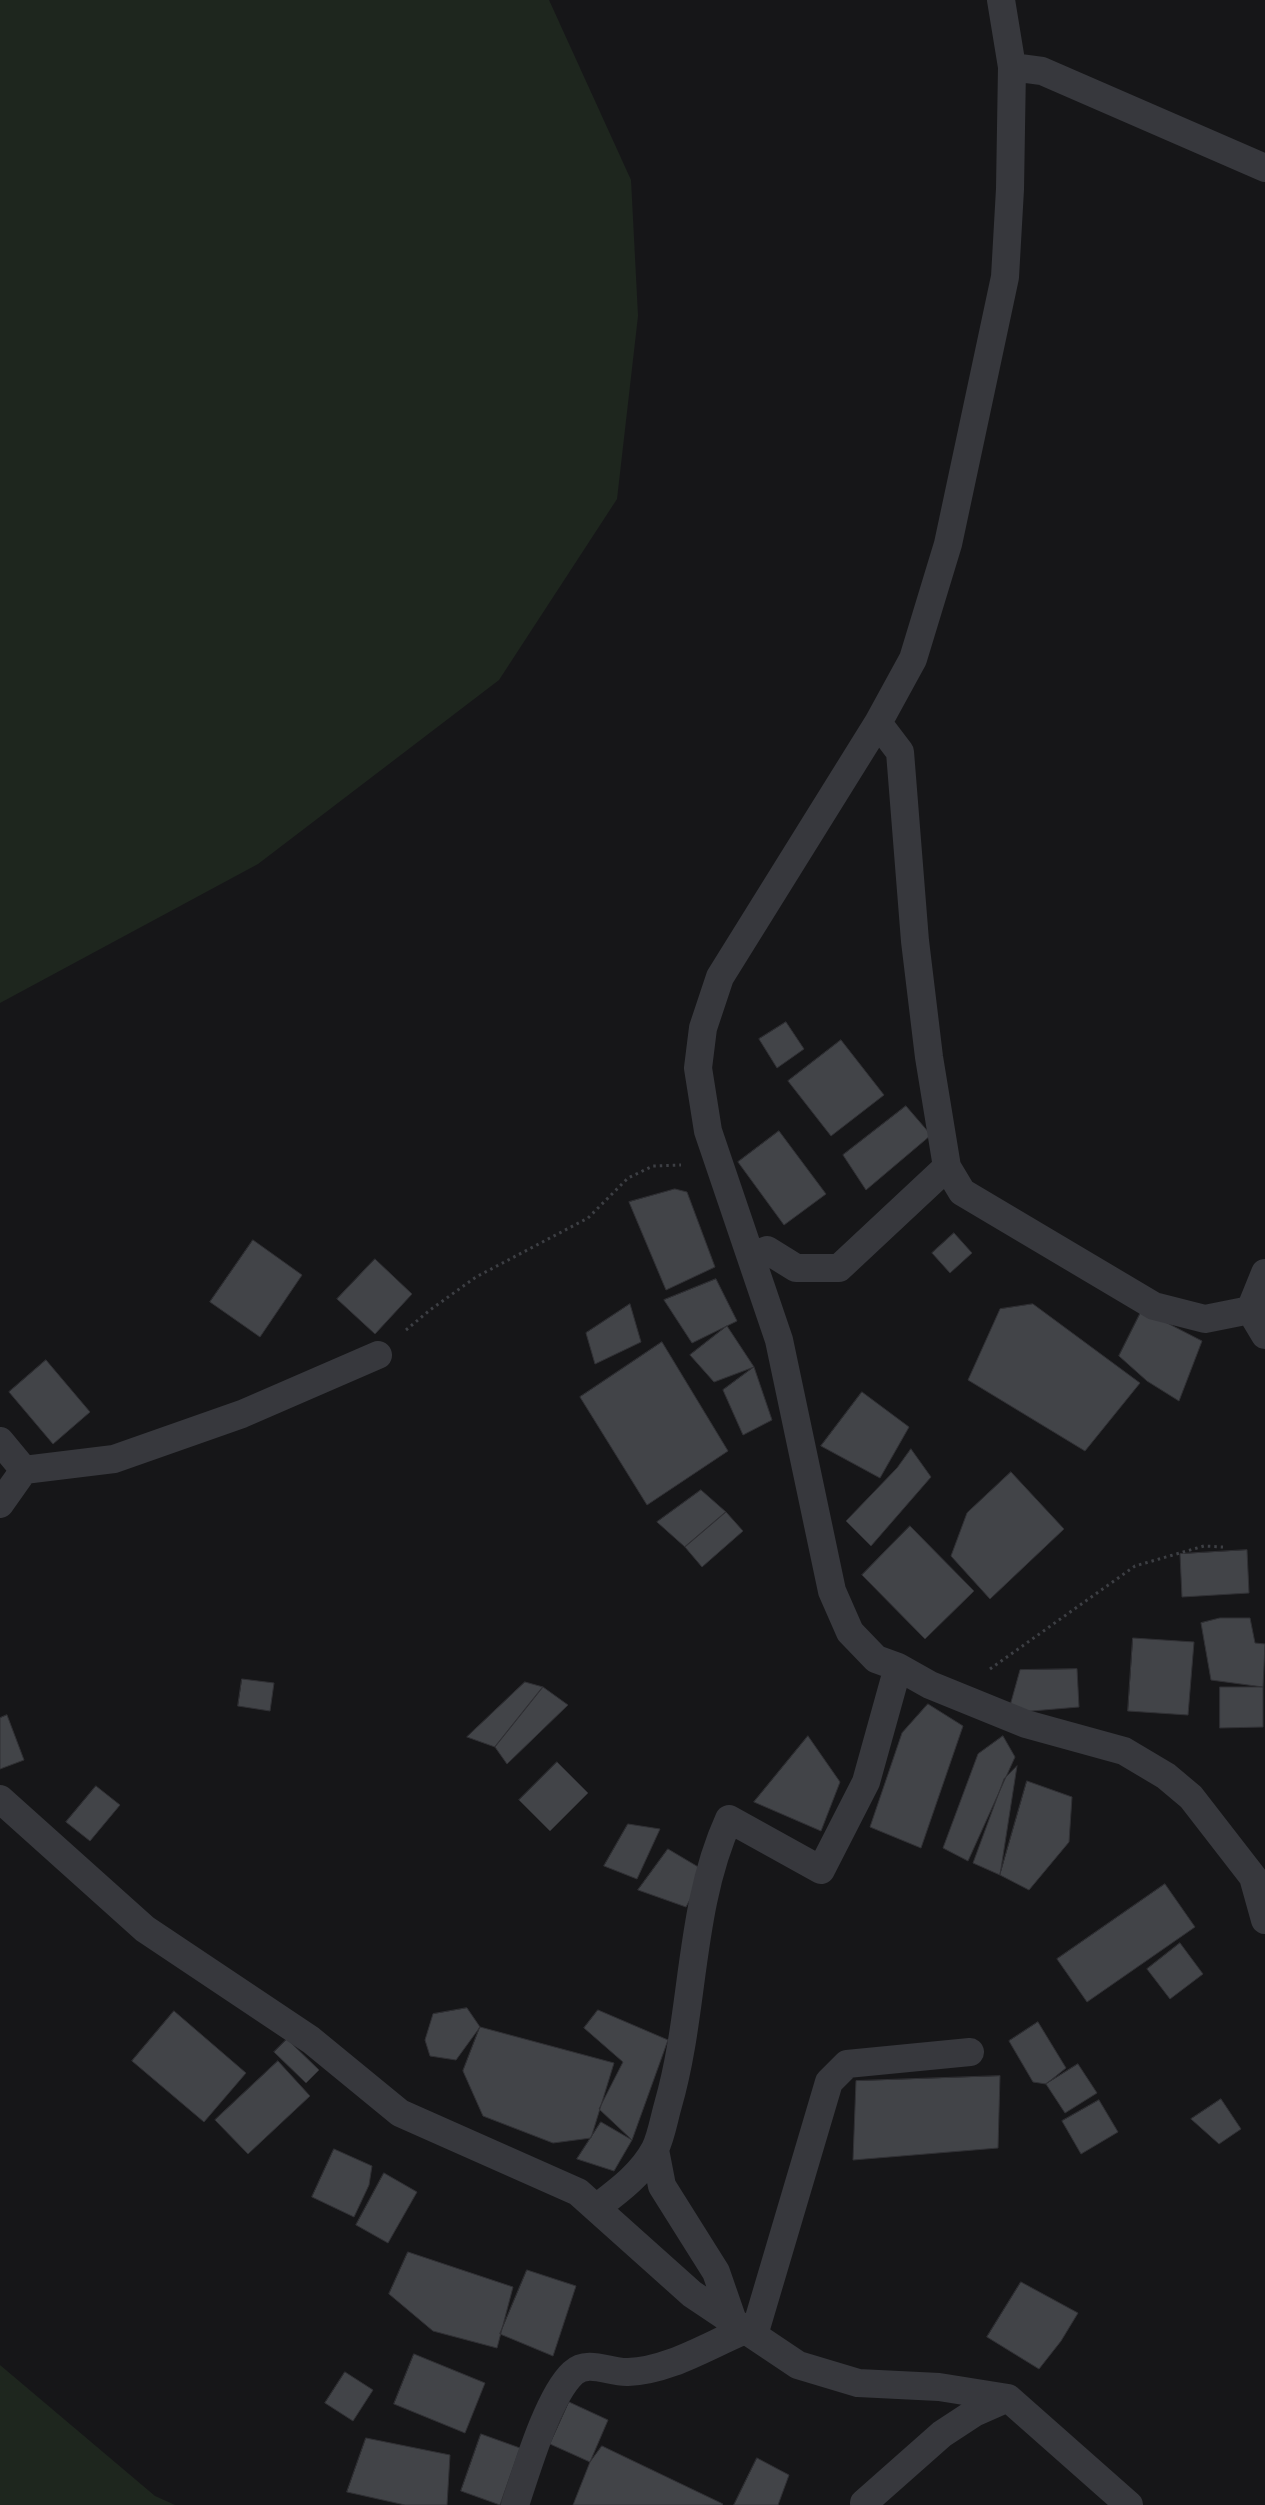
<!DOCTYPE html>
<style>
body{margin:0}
canvas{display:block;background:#161618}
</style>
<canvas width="1265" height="2505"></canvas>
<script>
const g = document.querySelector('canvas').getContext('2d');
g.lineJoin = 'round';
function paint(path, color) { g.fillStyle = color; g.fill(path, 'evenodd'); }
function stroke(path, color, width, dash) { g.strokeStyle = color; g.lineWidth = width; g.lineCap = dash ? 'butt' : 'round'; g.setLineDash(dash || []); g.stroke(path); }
paint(new Path2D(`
 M 0,0 L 549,0 L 631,180 L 638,316 L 617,499 L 499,680 L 258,864 L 0,1003 Z
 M 0,2365 L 155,2496 L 175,2505 L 0,2505 Z`), '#1e261e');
const building = new Path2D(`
 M 786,1022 L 804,1049 L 777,1068 L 759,1039 Z
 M 841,1040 L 884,1095 L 831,1136 L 788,1081 Z
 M 906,1106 L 931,1135 L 866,1190 L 843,1155 Z
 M 779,1131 L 826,1194 L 784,1225 L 738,1162 Z
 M 675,1189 L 687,1192 L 715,1267 L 666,1290 L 629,1202 Z
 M 954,1233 L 972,1253 L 950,1273 L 932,1253 Z
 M 253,1240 L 302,1275 L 260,1337 L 210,1302 Z
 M 375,1259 L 412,1294 L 375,1334 L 337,1299 Z
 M 716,1279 L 737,1321 L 692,1343 L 664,1300 Z
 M 630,1304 L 641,1342 L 595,1364 L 586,1333 Z
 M 1033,1304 L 1140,1383 L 1085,1451 L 968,1380 L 1000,1309 Z
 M 1142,1310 L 1202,1341 L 1179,1401 L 1147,1381 L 1119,1356 Z
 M 727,1326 L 754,1367 L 714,1382 L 690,1355 Z
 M 662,1342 L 728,1451 L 647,1505 L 580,1397 Z
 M 46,1360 L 90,1412 L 53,1444 L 9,1392 Z
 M 754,1367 L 772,1420 L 743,1435 L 723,1390 Z
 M 862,1392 L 909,1427 L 880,1478 L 821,1446 Z
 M 911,1449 L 931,1477 L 871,1546 L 846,1521 L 897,1468 Z
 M 1011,1472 L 1064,1529 L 990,1599 L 951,1556 L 967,1513 Z
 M 701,1490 L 726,1512 L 685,1547 L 657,1522 Z
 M 726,1512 L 743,1531 L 702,1567 L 685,1547 Z
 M 910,1526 L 974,1591 L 925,1639 L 862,1575 Z
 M 1247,1550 L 1249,1593 L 1182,1597 L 1180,1554 Z
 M 1220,1618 L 1250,1618 L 1255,1643 L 1265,1644 L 1263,1687 L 1211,1680 L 1201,1623 Z
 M 1133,1638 L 1194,1642 L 1188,1715 L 1128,1711 Z
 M 1077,1669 L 1079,1707 L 1008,1713 L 1020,1670 Z
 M 242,1679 L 274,1683 L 270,1711 L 238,1706 Z
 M 525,1682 L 543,1687 L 495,1747 L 467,1737 Z
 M 543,1687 L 568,1705 L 507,1764 L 495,1747 Z
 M 1220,1687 L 1263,1687 L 1263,1727 L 1220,1728 Z
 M 928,1704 L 963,1726 L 921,1848 L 870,1827 L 902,1733 Z
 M 7,1715 L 24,1760 L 0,1769 L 0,1718 Z
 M 808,1736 L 840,1782 L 821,1831 L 754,1802 Z
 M 1003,1736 L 1015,1757 L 968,1861 L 943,1848 L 978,1754 Z
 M 557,1762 L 588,1793 L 550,1831 L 519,1800 Z
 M 1017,1766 L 1000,1875 L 973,1863 L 1004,1779 Z
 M 1027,1781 L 1072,1797 L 1069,1842 L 1029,1890 L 1000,1875 Z
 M 96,1786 L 120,1805 L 90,1841 L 66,1822 Z
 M 628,1824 L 660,1829 L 637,1879 L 604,1866 Z
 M 668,1849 L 705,1871 L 686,1907 L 638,1890 Z
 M 1165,1884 L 1195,1927 L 1087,2002 L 1057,1959 Z
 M 1180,1943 L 1203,1974 L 1170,1999 L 1147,1969 Z
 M 467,2008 L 480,2027 L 456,2060 L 430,2056 L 425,2040 L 433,2014 Z
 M 598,2010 L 668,2040 L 632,2140 L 599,2109 L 623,2062 L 584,2028 Z
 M 174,2011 L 246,2073 L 204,2122 L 132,2061 Z
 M 1038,2022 L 1066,2068 L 1046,2084 L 1033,2082 L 1009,2041 Z
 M 480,2027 L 614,2063 L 591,2138 L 553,2143 L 483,2116 L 463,2071 Z
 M 287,2039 L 319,2070 L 306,2083 L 274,2052 Z
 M 278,2061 L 310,2096 L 248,2154 L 215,2120 Z
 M 1078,2064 L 1097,2093 L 1065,2113 L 1046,2084 Z
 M 1000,2076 L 998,2148 L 853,2160 L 856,2081 Z
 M 1221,2099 L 1241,2129 L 1219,2144 L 1191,2119 Z
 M 1099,2100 L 1118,2132 L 1081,2154 L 1062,2121 Z
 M 601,2122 L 632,2140 L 614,2171 L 577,2159 Z
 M 334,2149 L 372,2166 L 369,2185 L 354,2217 L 312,2197 Z
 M 384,2173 L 417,2192 L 388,2243 L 356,2225 Z
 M 408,2252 L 513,2287 L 497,2348 L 433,2331 L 389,2294 Z
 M 527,2270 L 576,2286 L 553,2356 L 500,2334 Z
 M 1021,2282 L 1078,2313 L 1061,2341 L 1039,2369 L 987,2337 Z
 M 414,2354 L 485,2383 L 465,2433 L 394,2404 Z
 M 345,2372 L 373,2390 L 353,2421 L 325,2403 Z
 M 569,2402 L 608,2420 L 590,2462 L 550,2444 Z
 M 481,2434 L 520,2448 L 500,2505 L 461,2491 Z
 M 366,2438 L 450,2455 L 447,2505 L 405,2505 L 347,2492 Z
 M 602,2446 L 723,2504 L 722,2505 L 573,2505 L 590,2462 Z
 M 757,2458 L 789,2475 L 778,2505 L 734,2505 Z`);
paint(building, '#424448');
stroke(building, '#303034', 1);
stroke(new Path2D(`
 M 406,1330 L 430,1310 L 476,1277 L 588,1218 L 628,1178 L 653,1166 L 681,1165
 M 990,1669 L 1135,1566 L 1204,1546 L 1223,1547`), '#3d3f44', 3, [2.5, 4]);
stroke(new Path2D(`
 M 1001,0 L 1012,67 L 1010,189 L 1005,277 L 948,544 L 913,659 L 878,723 L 720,977 L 703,1028 L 698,1068 L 708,1131 L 779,1340 L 832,1591 L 850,1632 L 876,1659 L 898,1667 L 930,1685 L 1026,1724 L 1124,1751 L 1166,1776 L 1191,1797 L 1253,1877 L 1265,1920
 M 1012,67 L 1042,71 L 1265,168
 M 878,723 L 900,752 L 915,941 L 929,1057 L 947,1167 L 962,1192 L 1154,1306 L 1205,1319 L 1250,1310
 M 751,1256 L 767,1250 L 796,1268 L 839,1268 L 947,1167
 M 1250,1310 L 1265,1273
 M 1250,1310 L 1265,1335
 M 0,1441 L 24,1470
 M 0,1504 L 24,1470 L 114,1459 L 242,1414 L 378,1355
 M 0,1799 L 145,1929 L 311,2040 L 400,2113 L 578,2192 L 692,2294 L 798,2365 L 858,2383 L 939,2387 L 1008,2398 L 1129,2505
 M 655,2150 L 662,2186 L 716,2272 L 733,2321
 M 596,2208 C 617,2192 642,2174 655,2149 C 661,2137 664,2119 668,2105 C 695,2012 688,1909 729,1819 L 821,1870 L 866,1782 L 898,1667
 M 754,2335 L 829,2082 L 847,2064 L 970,2052
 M 864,2503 L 942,2434 L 974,2413 L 1008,2398
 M 515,2505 C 526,2472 548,2396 573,2373 C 588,2359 610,2373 628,2372 C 668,2371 709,2345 745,2330`), '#37383d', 28);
</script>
